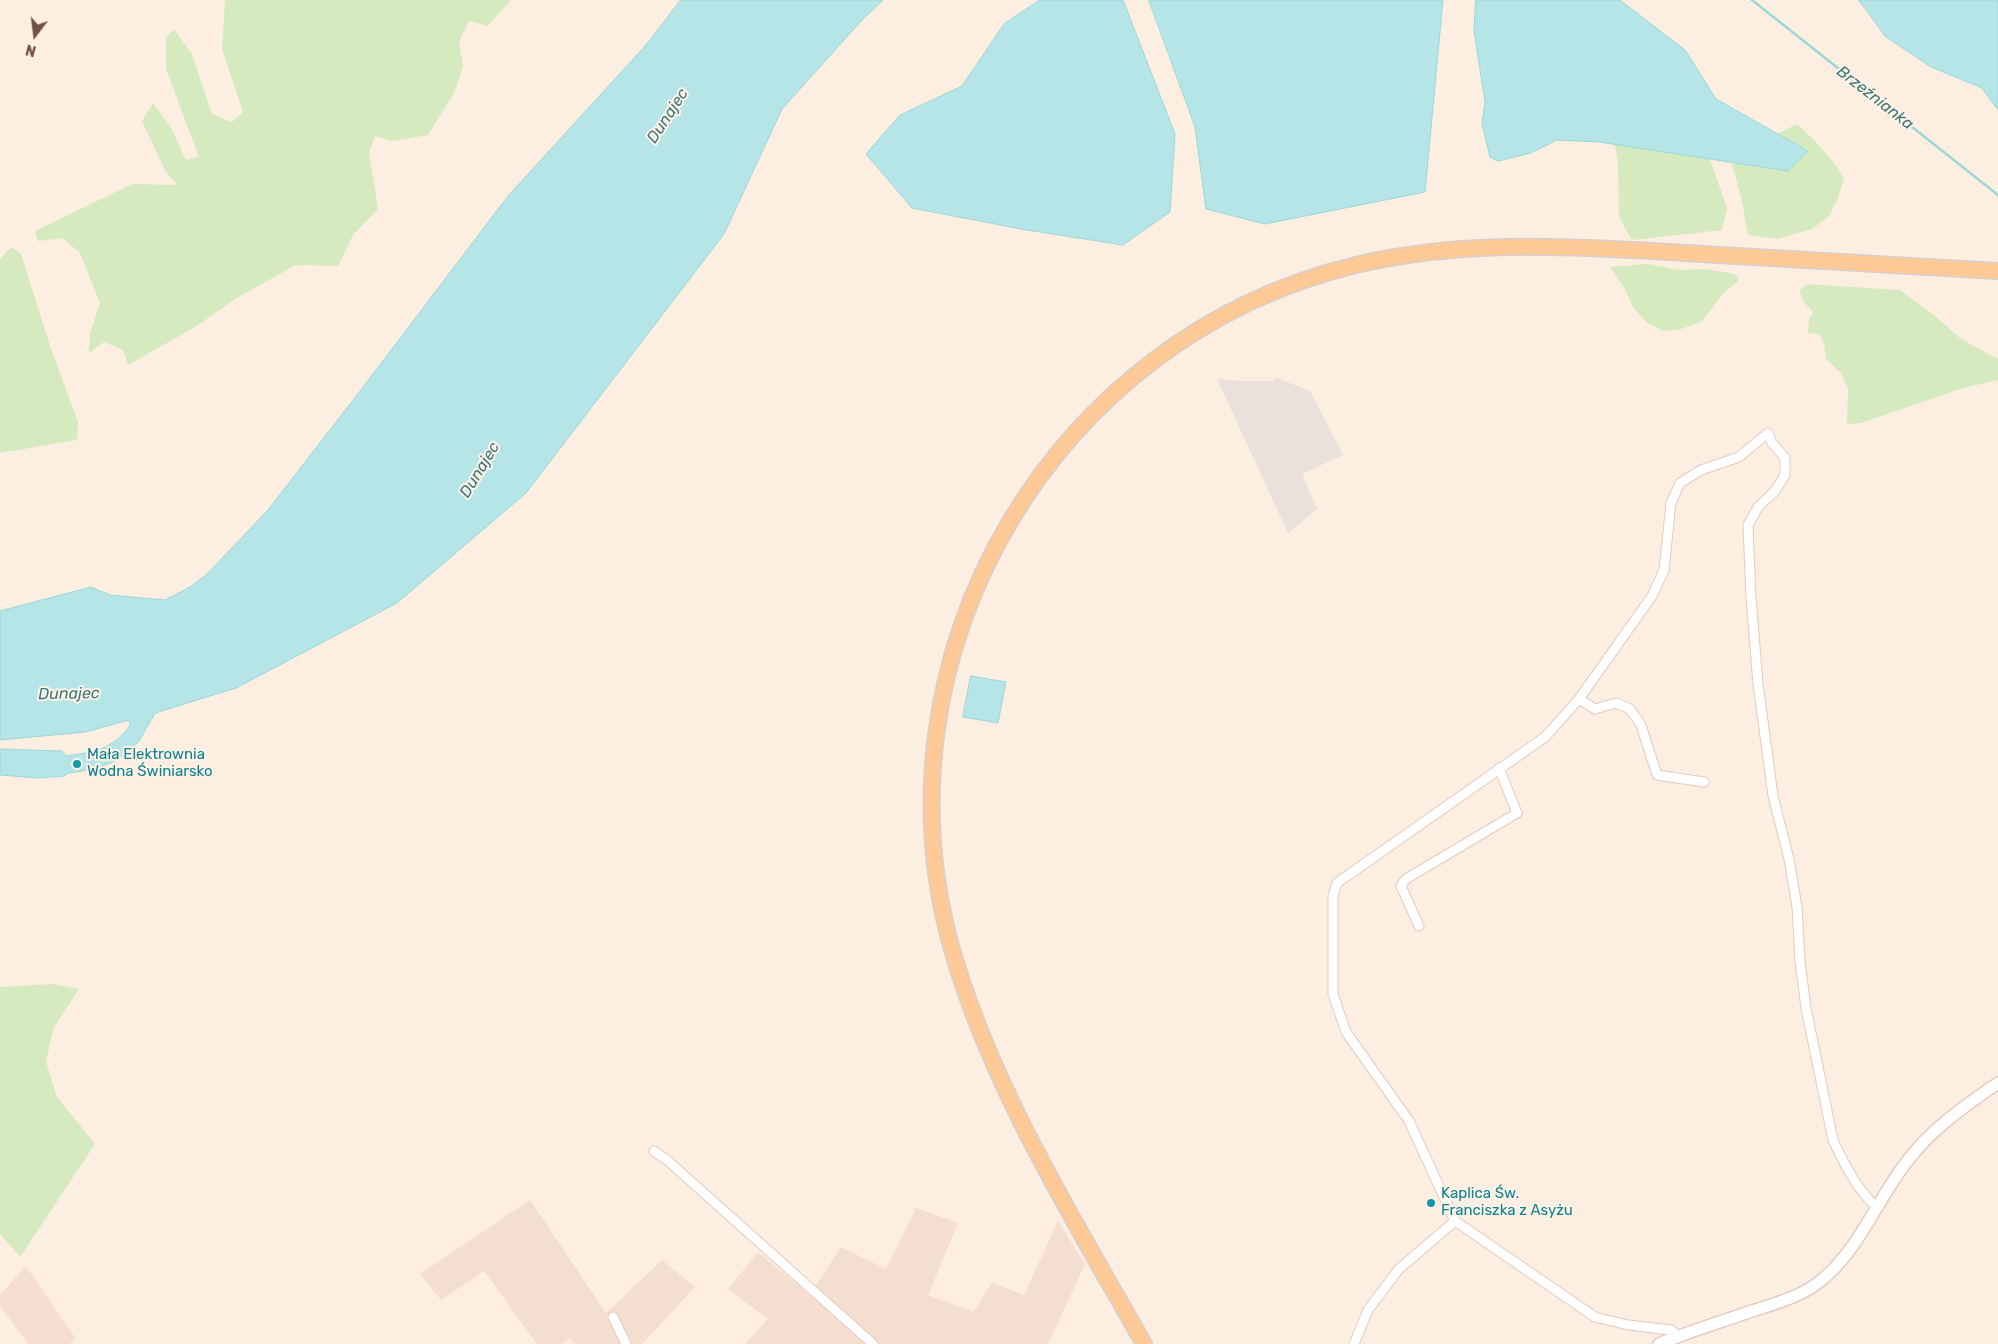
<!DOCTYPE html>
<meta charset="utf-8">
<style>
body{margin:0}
#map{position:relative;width:1998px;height:1344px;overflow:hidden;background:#fceee0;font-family:Rubik,sans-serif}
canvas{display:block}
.north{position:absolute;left:10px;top:10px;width:50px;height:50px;-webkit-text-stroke:4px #fff2e7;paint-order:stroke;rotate:195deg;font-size:14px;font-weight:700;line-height:20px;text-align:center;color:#745147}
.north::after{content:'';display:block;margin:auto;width:18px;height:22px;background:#745147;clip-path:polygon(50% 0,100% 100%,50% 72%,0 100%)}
</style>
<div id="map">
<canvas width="1998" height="1344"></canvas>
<div class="north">N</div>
</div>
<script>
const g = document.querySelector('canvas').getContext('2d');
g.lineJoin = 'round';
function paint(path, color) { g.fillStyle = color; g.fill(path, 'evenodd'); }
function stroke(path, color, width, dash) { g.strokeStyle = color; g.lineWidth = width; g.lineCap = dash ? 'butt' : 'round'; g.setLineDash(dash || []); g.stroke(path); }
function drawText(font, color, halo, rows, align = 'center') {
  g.font = font + ' Rubik,sans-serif'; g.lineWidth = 4; g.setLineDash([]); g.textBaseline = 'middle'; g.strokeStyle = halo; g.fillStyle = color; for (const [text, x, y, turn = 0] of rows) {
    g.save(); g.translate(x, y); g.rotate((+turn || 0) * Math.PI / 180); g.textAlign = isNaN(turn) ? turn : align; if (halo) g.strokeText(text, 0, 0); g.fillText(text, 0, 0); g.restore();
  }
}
paint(new Path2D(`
 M 530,1200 L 606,1313 L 662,1260 L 695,1287 L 642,1344 L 574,1344 L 570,1338 L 562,1344 L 537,1344 L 484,1271 L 441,1300 L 420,1274 Z
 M 916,1208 L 958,1223 L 928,1295 L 973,1312 L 992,1283 L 1024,1295 L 1058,1221 L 1085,1264 L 1048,1344 L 745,1344 L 768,1319 L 728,1289 L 758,1252 L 810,1295 L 841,1247 L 886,1269 Z
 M 26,1266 L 76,1339 L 69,1344 L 28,1344 L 0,1306 L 0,1295 Z`), '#f4decf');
paint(new Path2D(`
 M 1277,378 L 1310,391 L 1343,455 L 1302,474 L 1317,509 L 1288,533 L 1217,379 L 1239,381 L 1273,381 Z`), '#ebe1dc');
paint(new Path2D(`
 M 225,0 L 511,0 L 488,26 L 469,21 L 459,41 L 463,67 L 455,91 L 428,135 L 393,141 L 375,136 L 369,153 L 378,209 L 353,235 L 338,266 L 296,265 L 240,296 L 195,327 L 128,365 L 123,350 L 104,342 L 89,353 L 90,334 L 100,303 L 80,253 L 63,238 L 38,241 L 35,231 L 132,184 L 178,185 L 166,172 L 142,121 L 153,103 L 171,128 L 186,160 L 199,157 L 166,69 L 166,37 L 174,29 L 192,54 L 212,114 L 232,122 L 243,112 L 222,49 Z
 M 1797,124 C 1815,140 1832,158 1844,178 L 1837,201 L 1828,217 L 1812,229 L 1776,239 L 1748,235 L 1741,196 L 1731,162 L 1788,171 L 1808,151 L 1777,134 Z
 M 1615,144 L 1710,159 L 1727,208 L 1722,230 L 1632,240 L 1619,217 L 1618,164 Z
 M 11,247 L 21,254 L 50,346 L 78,422 L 77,440 L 0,453 L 0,259 Z
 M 1647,264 L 1681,270 L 1704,269 L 1735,274 L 1739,280 L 1724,293 L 1701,322 L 1681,329 L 1663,331 L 1646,322 L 1633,307 L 1625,289 L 1610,267 Z
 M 1806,284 L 1900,290 L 1935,316 L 1961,339 L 1998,359 L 1998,380 L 1963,388 L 1861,423 L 1847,424 L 1848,389 L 1841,373 L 1826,359 L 1824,343 L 1819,334 L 1808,333 L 1809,319 L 1813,312 L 1804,302 L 1799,291 Z
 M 52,984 L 79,989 L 53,1029 L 46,1062 L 57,1097 L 95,1144 L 20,1257 L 0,1234 L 0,987 Z`), '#d6eabf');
const water = new Path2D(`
 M 681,0 L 883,0 L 862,20 L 782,109 L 724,234 L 526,493 L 397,603 L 236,688 L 155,713 L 139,741 L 126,754 L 111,763 L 89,770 L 68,773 L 64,776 L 38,778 L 0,775 L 0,749 L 62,751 L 66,756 C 95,752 111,750 130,726 L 129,720 L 85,732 L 0,740 L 0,611 L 91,587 L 110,595 L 165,600 L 190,587 L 207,574 L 268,510 L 367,382 L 508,196 L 646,45 Z
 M 1040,0 L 1123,0 L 1175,134 L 1170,212 L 1123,245 L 1021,229 L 912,208 L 866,154 L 900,115 L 962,86 L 1004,24 Z
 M 1149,0 L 1443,0 L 1425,192 L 1265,224 L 1206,209 L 1195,127 Z
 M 1476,0 L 1620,0 L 1685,50 L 1716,99 L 1808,151 L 1788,171 L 1599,142 L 1557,140 L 1531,153 L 1498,161 L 1490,157 L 1482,124 L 1485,102 L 1474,31 Z
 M 1859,0 L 1998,0 L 1998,110 L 1982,88 L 1931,67 L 1885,36 Z
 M 971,676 L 1006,682 L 998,723 L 963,717 Z`);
paint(water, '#b5e5e6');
stroke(water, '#9bd7d8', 1);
stroke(new Path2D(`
 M 1752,0 L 1998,195`), '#9bd7d8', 2.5);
const minor = new Path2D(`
 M 1579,699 L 1595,709 L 1616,703 L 1630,709 L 1641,725 L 1657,775 L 1704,782
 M 1419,926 L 1401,886 L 1406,879 L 1517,813 L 1499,768
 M 654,1151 L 667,1160 L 873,1344
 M 613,1317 L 626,1344
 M 1678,1336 L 1671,1330 L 1628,1325 L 1595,1317 L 1455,1221 L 1409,1121 L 1346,1032 L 1333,994 L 1333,896 L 1337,883 L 1545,737 L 1579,699 L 1652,596 L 1664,570 L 1671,503 L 1680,483 L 1701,470 L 1739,457 L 1768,433 L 1772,443 L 1785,458 L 1785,475 L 1775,491 L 1758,507 L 1748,525 L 1751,597 L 1758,684 L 1773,796 L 1789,859 L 1797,907 L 1800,961 L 1806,1008 L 1833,1140 C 1843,1162 1858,1192 1877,1207
 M 1354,1344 L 1368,1310 L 1399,1269 L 1455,1221`);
const tertiary = new Path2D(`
 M 1659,1344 C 1690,1331 1721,1322 1752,1311 C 1777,1303 1804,1296 1824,1278 C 1859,1248 1877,1201 1905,1164 C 1930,1130 1963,1107 1998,1083`);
const primary = new Path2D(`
 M 1144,1344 C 1074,1220 993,1090 953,953 C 866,654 1054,337 1356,265 C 1469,238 1587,247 1702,254 C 1800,260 1899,265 1998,271`);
stroke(minor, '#e3cbbf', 11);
stroke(tertiary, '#e3cbbf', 14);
stroke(primary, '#d8cecb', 18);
stroke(minor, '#fff', 9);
stroke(tertiary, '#fff', 11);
stroke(primary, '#fdc997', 15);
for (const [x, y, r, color] of [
 [77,764,5,"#0f9aa8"],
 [1431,1203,5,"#0f9aa8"]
]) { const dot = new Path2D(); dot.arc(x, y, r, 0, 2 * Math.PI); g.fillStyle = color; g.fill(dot); stroke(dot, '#fff2e7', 2); }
drawText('15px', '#0d838f', '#fff2e7', [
 ["Mała Elektrownia",87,755],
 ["Wodna Świniarsko",87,772],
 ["Kaplica Św.",1441,1194],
 ["Franciszka z Asyżu",1441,1211]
], 'left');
drawText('italic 16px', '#3b787a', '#fff2e7', [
 ["Brzeźnianka",1875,98,38],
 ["Dunajec",668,116,-57],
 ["Dunajec",480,470,-59],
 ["Dunajec",69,694,-1]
]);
</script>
